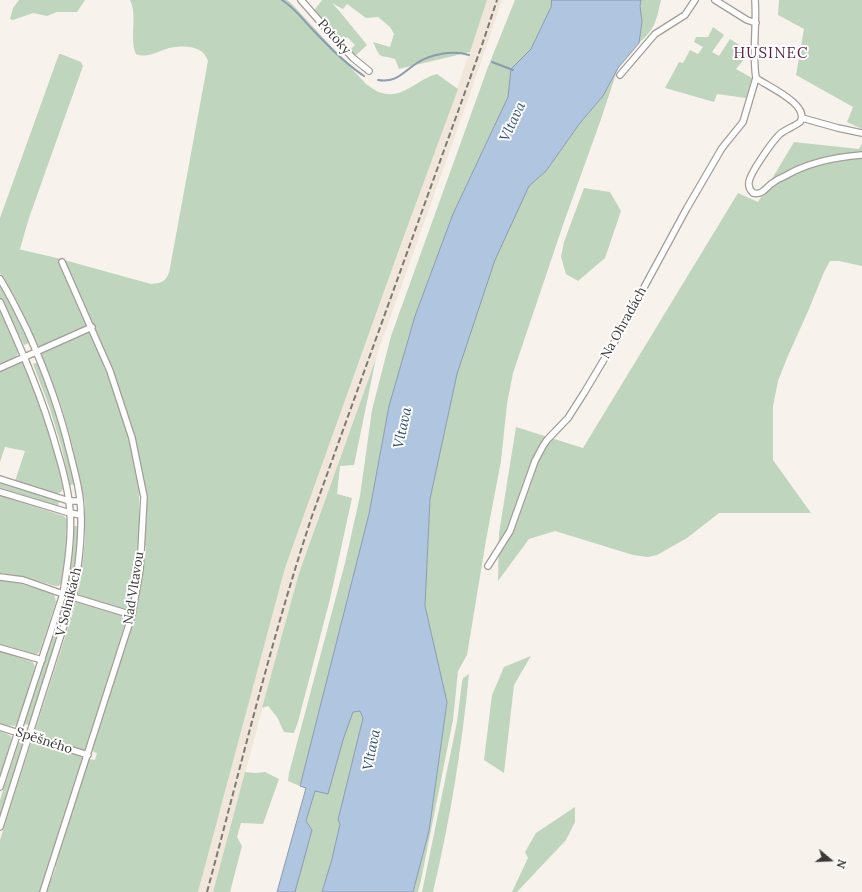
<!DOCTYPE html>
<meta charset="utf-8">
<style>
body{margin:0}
#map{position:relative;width:862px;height:892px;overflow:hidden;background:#f8f2ec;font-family:Lora,serif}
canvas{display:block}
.north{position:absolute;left:810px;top:840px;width:40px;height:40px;-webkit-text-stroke:3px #fff;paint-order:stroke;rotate:109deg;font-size:11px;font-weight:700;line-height:16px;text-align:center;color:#3a3836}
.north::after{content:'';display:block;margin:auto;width:14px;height:18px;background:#3a3836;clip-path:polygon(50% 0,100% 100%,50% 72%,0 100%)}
</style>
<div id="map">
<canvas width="862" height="892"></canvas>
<div class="north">N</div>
</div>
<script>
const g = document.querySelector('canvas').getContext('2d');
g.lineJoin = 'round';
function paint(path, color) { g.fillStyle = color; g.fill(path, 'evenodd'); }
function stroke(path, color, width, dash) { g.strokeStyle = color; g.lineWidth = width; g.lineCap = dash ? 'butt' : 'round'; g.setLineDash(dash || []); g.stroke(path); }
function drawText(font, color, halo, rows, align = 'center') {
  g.font = font + ' Lora,serif'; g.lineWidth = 4; g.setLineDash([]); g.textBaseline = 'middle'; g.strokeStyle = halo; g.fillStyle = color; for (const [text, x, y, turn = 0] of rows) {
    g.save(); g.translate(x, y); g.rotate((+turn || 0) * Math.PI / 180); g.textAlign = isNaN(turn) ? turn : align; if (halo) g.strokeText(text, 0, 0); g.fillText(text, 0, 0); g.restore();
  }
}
paint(new Path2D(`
 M 487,0 L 502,0 L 470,94 L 299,573 L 213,892 L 198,892 L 285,568 L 457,89 Z`), '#f1e6da');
paint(new Path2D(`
 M 19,0 L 85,0 L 77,12 L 57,12 L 47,16 L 33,13 L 13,20 L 10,19 L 13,8 Z
 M 130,0 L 287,0 L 291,3 L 366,84 C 370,86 375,91 379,92 C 403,101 416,79 437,74 L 458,89 L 400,247 L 285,568 L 198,892 L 45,892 L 49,880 L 52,878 L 56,867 L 54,864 L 67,823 L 69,822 L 73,810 L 72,807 L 85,767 L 89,759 L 95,760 L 97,753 L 92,751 L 94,745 L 92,743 L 105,709 L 104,706 L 117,665 L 120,663 L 124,650 L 123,647 L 131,626 L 137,605 L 136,604 L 143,562 L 145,559 L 146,547 L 144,544 L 144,486 L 139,495 L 139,533 L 131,605 L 40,891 L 39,892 L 0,892 L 0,840 L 75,606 L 80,583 L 85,541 L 85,503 L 72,444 L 62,408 L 37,343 L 17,302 L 0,273 L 0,218 L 59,54 L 61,54 L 81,62 L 83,66 L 29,218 L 20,249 L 18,249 L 57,258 L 151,284 C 161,283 165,282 169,273 L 208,61 C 203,45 184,45 169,48 C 158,51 147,59 136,54 C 129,38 138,17 130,0 Z
 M 322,0 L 487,0 L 470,52 L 399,69 L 395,59 C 378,54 381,60 373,42 L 390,47 L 394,34 L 390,27 L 378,17 L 366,18 L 347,4 L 343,9 L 332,3 L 341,13 L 367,45 L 354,57 L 348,52 L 355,45 L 347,37 L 340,43 L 313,12 Z
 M 515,0 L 552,0 L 551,7 L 531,49 L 511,69 L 508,97 L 453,214 L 415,316 L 389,406 L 369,514 L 300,786 L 288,781 L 289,773 L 345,563 L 360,496 L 372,410 L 391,336 L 488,67 Z
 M 641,0 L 661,0 C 656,21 656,28 639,43 L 642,22 L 640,6 Z
 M 779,0 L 862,0 L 862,129 L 847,122 L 853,107 L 796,75 L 804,29 L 778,15 Z
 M 713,27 L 724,35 L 712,52 L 719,56 L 730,39 L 750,52 L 736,69 L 752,78 L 746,98 L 717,94 L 714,102 L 665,88 L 679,62 L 683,63 L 690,50 L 698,54 L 703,47 L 694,42 L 696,37 L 708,37 Z
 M 618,68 L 600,122 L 564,222 L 513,373 L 507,404 L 501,461 L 486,540 L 467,655 L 458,671 L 453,720 L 421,880 L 418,892 L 413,892 L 429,831 L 447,702 L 425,606 L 430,499 L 457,374 L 495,260 L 529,185 L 546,171 L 580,123 L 603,96 Z
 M 794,142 L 859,149 L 862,143 L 862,266 L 839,261 L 830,261 L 824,272 L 809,309 L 787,358 L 778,381 L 773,406 L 773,460 L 811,513 L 719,513 L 687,538 L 657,555 L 648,557 L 633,555 L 555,531 L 529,539 L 498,581 L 499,533 L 516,427 L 583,448 L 738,193 L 758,202 Z
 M 584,188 L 610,192 L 621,211 L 605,258 L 578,281 L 566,274 L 561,257 L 564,242 Z
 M 0,286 L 7,296 L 29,343 L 24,345 L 0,297 Z
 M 0,311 L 19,349 C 19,359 8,361 0,364 Z
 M 376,358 L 354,465 L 340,466 L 337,494 L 352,498 L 330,599 L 298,722 L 294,733 L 284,732 L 277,717 L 268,706 L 262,708 L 299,573 Z
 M 38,362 L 55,408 L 67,448 L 75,484 L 70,485 L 62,449 L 50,409 L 33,364 Z
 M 19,363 L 23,363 L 26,366 L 49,428 L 63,489 L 61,492 L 55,494 L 15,481 L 25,451 L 5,447 L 0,462 L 0,372 Z
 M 0,482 L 59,501 L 58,507 L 0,488 Z
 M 0,496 L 64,516 L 67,520 L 65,555 L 61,583 L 59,586 L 55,586 L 24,577 L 0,573 Z
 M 74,526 L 79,526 L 78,551 L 73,582 L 68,581 L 73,550 Z
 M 0,580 L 22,584 L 53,594 L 55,597 L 56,602 L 40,651 L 37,654 L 33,654 L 0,644 Z
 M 63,602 L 68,604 L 30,725 L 24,724 Z
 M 0,651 L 33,662 L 35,667 L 17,725 C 11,727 6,725 0,723 Z
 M 531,656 L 514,685 L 504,773 L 484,760 L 492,695 L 504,667 Z
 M 469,674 C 462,747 450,820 433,892 L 422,892 L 457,722 L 462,682 L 463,678 Z
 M 360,711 L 363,718 L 338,820 L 340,824 L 332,859 L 322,892 L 295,892 L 312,830 L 306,821 L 315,790 L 328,794 L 343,740 L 353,712 Z
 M 0,731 L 11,736 L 11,740 L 0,776 Z
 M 19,742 L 24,743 L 0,818 L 0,800 Z
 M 245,772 L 255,773 L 265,772 L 279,779 L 263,824 L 241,823 L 237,837 L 242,846 L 230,892 L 213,892 Z
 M 575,807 L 575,822 L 566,840 L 517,892 L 512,892 L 528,858 L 525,852 L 536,833 Z`), '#c0d5be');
const water = new Path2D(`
 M 552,0 L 641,0 L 640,6 L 642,22 L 639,43 L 618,68 L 603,96 L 580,123 L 546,171 L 529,186 L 495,260 L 457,374 L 430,499 L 425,606 L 447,702 L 429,831 L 413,892 L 322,892 L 332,859 L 340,824 L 338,820 L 363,718 L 360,711 L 353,712 L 343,740 L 328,794 L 315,791 L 306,821 L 312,830 L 295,892 L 277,892 L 306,788 L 300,786 L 369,514 L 389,406 L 415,316 L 453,214 L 508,97 L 511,69 L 531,49 L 551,7 Z`);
paint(water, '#afc5e0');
stroke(water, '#8c9bad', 1);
stroke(new Path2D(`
 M 282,0 C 297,10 303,20 315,32 C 330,48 346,64 364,76
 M 492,62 L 513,70
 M 378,80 C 397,83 403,72 417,63 C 431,54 452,50 469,55`), '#8c9bad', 2);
const street = new Path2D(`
 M 301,0 L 330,33 L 353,58 L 369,71
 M 715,0 L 747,20 L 756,23
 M 755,0 C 757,26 752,53 756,78 C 767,86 811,105 800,122 C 794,127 785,129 779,135 C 772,142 750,173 749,182 C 748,187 750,190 753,193 C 762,195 765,189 771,184 C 775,181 780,178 785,176 C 807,163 836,157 862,155
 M 620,75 L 655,34 L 685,15 L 695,0
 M 802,118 L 838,128 L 862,133
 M 0,279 C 10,295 18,312 27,330 C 45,370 60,410 70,453 C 75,473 81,494 81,515 C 82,543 78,570 73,597 L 0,827
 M 0,302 C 22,351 43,399 57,450 C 63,470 69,491 70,512 C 72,538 67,569 63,594 L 0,787
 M 0,368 L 92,327
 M 0,479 L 69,501 L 80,501
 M 0,492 L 70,513 L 81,515
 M 488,566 L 510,531 L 535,461 L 543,446 L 547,440 L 568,418 L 584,393 L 615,341 L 687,208 L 722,148 L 743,122 L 756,78
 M 0,577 L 23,580 L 63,594 L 132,615
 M 0,648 L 42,660
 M 0,727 L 88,755
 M 43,892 L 132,615 L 140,570 L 144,497 L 132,438 L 110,371 L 62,262`);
stroke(street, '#a39d98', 8);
stroke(street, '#fff', 5.5);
stroke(new Path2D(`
 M 207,892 C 241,766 271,640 312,516 L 482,45 L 497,0`), '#7d7976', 2, [6, 3]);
drawText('13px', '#3a3836', '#fff', [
 ["Potoky",334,37,48],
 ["Na Ohradách",624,323,-61],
 ["Nad Vltavou",134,588,-81],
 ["V Solníkách",69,602,-76],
 ["Spěšného",44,741,18]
]);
drawText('italic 14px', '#2f4e75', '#fff', [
 ["Vltava",513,122,-65],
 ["Vltava",403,428,-78],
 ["Vltava",372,750,-79]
]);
g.letterSpacing = '1px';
drawText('15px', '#5a1d43', '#fff', [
 ["HUSINEC",771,54]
]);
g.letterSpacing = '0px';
</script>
